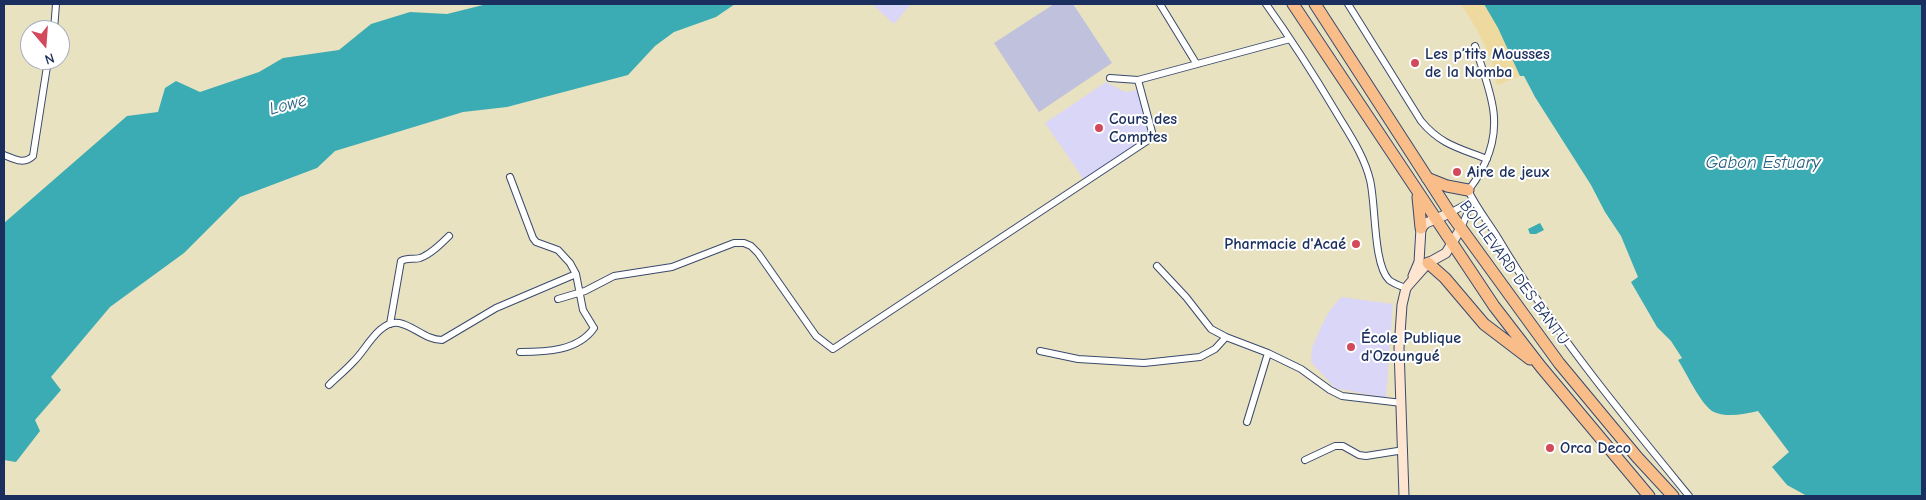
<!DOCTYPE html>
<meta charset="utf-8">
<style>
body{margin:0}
#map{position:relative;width:1926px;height:500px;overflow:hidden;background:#e8e2c0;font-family:"Comic Neue",sans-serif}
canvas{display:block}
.frame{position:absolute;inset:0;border:5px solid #1b2f5e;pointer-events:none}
.north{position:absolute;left:20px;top:20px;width:50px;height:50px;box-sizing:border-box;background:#fff;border:1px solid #a4acbf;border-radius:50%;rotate:162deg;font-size:14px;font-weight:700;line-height:20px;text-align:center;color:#1b2f5e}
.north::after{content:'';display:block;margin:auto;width:18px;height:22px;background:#d1495b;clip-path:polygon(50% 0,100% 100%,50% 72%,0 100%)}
</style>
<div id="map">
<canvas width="1926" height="500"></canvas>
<div class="frame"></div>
<div class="north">N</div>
</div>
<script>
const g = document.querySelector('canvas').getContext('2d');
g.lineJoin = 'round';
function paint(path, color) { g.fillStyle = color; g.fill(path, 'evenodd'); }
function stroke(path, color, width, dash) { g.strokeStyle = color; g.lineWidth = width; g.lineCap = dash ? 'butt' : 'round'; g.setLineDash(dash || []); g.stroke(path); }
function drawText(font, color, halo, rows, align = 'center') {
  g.font = font + ' "Comic Neue",sans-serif'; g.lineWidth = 4; g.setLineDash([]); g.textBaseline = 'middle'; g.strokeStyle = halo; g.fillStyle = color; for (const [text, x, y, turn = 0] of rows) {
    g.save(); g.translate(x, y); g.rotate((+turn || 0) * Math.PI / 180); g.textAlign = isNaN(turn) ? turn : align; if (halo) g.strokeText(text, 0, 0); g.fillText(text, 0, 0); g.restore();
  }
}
paint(new Path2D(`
 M 872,4 L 911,4 L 894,24 Z
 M 1106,82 L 1125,92 L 1137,90 L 1150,134 L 1084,180 L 1045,123 Z
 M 1341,297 L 1393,304 L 1386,398 L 1335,388 L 1311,362 L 1312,348 L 1321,327 L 1330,310 Z`), '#dad6f7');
paint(new Path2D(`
 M 1054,4 L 1073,4 L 1112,63 L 1039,112 L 994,43 Z`), '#c0c2dd');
paint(new Path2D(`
 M 1461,4 L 1484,4 L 1498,28 L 1520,76 L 1497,85 C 1493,54 1477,29 1461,4 Z`), '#eeda9e');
paint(new Path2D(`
 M 487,4 L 735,4 L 716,17 L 674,32 L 655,46 L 628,75 L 507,107 L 463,112 L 335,151 L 317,168 L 240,197 L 184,253 L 110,307 L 51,377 L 61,390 L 35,420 L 40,431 L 16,462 L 4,460 L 4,223 L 127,116 L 158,112 L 165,88 L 176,81 L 200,92 L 259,72 L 283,58 L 339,50 L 371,24 L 410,12 L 447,14 Z
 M 1484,4 L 1922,4 L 1922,496 L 1807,496 L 1787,485 L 1772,467 L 1789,452 L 1758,411 C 1744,414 1728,418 1714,412 C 1702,407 1686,372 1678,360 L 1682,358 L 1671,341 L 1657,327 L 1631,282 L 1638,277 L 1621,236 L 1605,212 L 1591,185 L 1535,97 L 1524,76 L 1520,76 L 1498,28 Z
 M 1540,223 L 1544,230 L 1536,234 L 1530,234 L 1528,229 Z`), '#3bacb3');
const street = new Path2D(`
 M 1160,4 L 1196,63
 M 1266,4 C 1291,39 1314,75 1336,112 C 1349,134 1364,155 1370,180 C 1376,204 1373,264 1389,280 C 1394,284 1400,286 1406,288
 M 1348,4 L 1421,121 C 1441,145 1459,148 1487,159
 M 54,30 L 56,4
 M 1475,46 C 1488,88 1505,120 1485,163 C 1480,173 1476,182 1468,190 C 1476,207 1488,222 1498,238 C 1553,331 1621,413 1689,496
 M 1110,78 L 1138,80 L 1290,39
 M 4,155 C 14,159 24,165 33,156 L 48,60
 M 510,177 L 533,238 L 536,242 L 558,250 L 570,263 L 576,274 L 583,310 L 594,328 C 578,351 546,352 520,352
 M 1450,213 L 1472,201
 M 1461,228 L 1473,200
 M 1157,266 L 1186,297 L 1211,329 L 1226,337 L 1268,353 L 1301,369 L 1330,390 L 1342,396 L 1402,403
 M 558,299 L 585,291 L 614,276 L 672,267 L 734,243 L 744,243 L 751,246 L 758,253 L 816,336 L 833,349 L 1147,141 L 1152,132 L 1138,80
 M 390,324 L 401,261 C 408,257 413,260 420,258 C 431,254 441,244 449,236
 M 1040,351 L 1078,359 L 1144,363 L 1200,357 L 1215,349 L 1226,337
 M 329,385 C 337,377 346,370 354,361 C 365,351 380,319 399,323 C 414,326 426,340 442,340 L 496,308 L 576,274
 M 1247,422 L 1268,353
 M 1305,460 L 1335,446 L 1343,446 L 1359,455 L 1366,456 L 1404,450`);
const secondary = new Path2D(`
 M 1413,276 L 1419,262 L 1421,228 L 1426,223 L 1450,213
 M 1404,496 L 1399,348 L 1402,305 L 1406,288 L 1412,281 L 1428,263 L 1446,253 L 1461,228`);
const highway = new Path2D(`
 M 1293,4 L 1494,306 L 1541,367 L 1649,496
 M 1315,4 L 1450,213 L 1559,363 L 1637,457 L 1673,496
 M 1427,178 L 1447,186 L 1468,190
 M 1418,197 L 1421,228
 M 1428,263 L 1445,278 L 1484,324 L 1530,359`);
stroke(street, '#3a4a6d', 8);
stroke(secondary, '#3a4a6d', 11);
stroke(highway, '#3a4a6d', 13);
stroke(street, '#fff', 6);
stroke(secondary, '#fde5d0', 9);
stroke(highway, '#f9bd89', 11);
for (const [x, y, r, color] of [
 [1415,63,5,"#d1495b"],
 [1099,128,5,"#d1495b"],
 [1457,172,5,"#d1495b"],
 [1356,244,5,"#d1495b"],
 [1351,347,5,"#d1495b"],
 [1550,448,5,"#d1495b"]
]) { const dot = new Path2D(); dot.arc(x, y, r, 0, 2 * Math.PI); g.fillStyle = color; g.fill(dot); stroke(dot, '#fff', 2); }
drawText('bold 16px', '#1b2f5e', '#fff', [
 ["Les p’tits Mousses",1425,54],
 ["de la Nomba",1425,72],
 ["Cours des",1109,119],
 ["Comptes",1109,137],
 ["Aire de jeux",1467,172],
 ["Pharmacie d'Acaé",1346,244,"right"],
 ["École Publique",1361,338],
 ["d'Ozoungué",1361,356],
 ["Orca Deco",1560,448]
], 'left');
drawText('16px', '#1b2f5e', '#fff', [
 ["BOULEVARD DES BANTU",1514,273,54]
]);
drawText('italic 18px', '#286180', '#fff', [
 ["Lowe",288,105,-15],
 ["Gabon Estuary",1763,163]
]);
</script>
